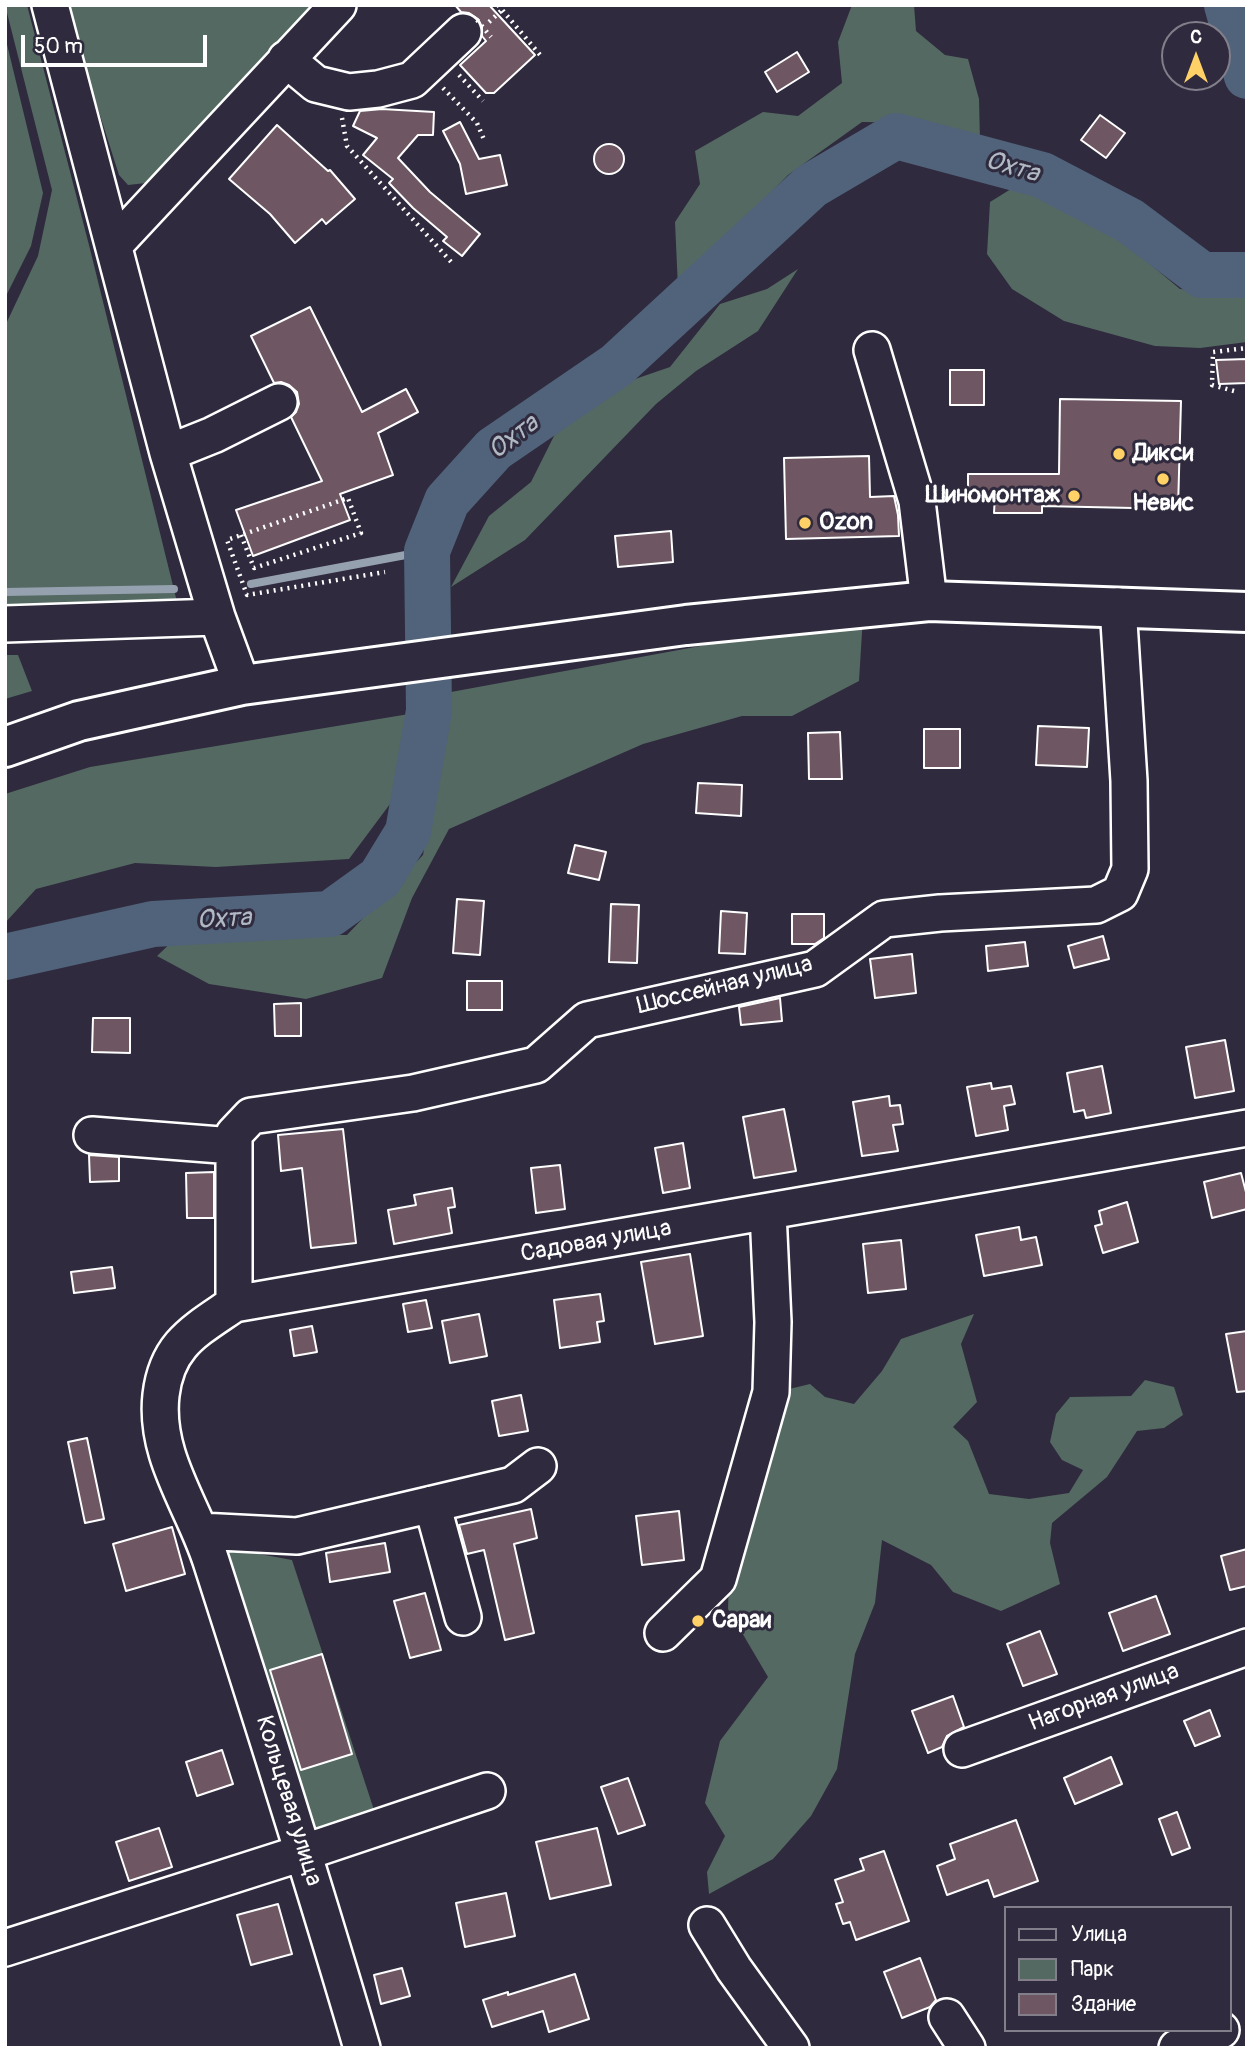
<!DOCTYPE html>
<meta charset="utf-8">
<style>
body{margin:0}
#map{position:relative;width:1252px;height:2053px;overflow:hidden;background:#2f2a3d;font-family:Pangolin,sans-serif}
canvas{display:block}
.frame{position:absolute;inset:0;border:7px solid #fff;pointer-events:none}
.legend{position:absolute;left:1004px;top:1906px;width:228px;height:126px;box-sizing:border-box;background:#2f2a3d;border:2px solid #827f8b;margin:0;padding:9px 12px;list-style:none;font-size:21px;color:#fff}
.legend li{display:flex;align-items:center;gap:14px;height:35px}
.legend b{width:35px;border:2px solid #827f8b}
.north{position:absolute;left:1161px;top:21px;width:70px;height:70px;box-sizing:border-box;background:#2f2a3d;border:2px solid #827f8b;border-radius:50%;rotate:0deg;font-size:19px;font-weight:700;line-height:28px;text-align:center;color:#fff}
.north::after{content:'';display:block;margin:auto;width:24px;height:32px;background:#ffd166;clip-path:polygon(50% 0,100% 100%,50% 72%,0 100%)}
.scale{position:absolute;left:21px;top:35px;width:186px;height:32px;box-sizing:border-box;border:4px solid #fff;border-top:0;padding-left:9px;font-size:21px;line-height:24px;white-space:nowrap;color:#fff;-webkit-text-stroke:5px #2f2a3d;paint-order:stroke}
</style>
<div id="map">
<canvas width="1252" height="2053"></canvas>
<div class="frame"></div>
<ul class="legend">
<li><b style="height:9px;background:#2f2a3d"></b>Улица</li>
<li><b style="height:19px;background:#546962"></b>Парк</li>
<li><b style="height:19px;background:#6e5662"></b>Здание</li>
</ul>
<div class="north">С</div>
<div class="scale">50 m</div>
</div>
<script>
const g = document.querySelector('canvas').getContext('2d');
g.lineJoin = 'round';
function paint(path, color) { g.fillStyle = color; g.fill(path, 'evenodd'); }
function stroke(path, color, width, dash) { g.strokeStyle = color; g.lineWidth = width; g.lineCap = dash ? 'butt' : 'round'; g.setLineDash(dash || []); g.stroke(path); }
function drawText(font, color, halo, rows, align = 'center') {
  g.font = font + ' Pangolin,sans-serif'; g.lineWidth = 6; g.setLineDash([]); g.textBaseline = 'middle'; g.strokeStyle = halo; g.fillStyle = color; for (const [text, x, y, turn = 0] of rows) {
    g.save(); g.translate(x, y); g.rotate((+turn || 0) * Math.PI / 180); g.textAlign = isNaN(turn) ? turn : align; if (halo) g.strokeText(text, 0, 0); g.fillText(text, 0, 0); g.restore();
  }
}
paint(new Path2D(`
 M 5,5 L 27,5 L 90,249 L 178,606 L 5,604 L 5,326 L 38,256 L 52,190 Z
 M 65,5 L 317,5 L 146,183 L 128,185 L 119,175 Z
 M 852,5 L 914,5 L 916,31 L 945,55 L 968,59 L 979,99 L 980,141 L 927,123 L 862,122 L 788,175 L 678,288 L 675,222 L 700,184 L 695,151 L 763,112 L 798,116 L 842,83 L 838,42 Z
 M 5,36 L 43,193 L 31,246 L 5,298 Z
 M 1019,184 L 1092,216 L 1180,289 L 1247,293 L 1247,342 L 1200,348 L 1155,346 L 1064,321 L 1012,289 L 987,254 L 990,202 Z
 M 798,269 L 758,331 L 696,371 L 656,404 L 525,540 L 451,587 L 489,516 L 531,482 L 558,428 L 612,387 L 670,367 L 720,304 L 767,289 Z
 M 863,616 L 859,681 L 792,716 L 742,716 L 643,744 L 449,829 L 412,898 L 382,978 L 306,999 L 209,984 L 157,956 L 179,935 L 347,935 L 423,855 L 451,692 Z
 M 5,655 L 18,655 L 32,691 L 5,699 Z
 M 409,714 L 393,800 L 349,859 L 216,867 L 135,863 L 36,889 L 5,923 L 5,794 L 90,767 Z
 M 974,1314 L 961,1344 L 977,1402 L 953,1427 L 968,1441 L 989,1494 L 1029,1499 L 1069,1493 L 1083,1470 L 1062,1460 L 1050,1442 L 1056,1414 L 1070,1397 L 1131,1396 L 1145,1380 L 1174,1387 L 1183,1415 L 1164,1428 L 1137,1431 L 1107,1477 L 1052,1523 L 1050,1543 L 1060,1584 L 1001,1611 L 953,1592 L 931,1565 L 882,1540 L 875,1603 L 855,1654 L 837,1769 L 811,1816 L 773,1859 L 709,1894 L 707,1872 L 725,1836 L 705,1803 L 720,1741 L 768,1677 L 728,1609 L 729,1576 L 785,1390 L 810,1384 L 825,1397 L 854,1404 L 882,1371 L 901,1339 Z
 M 221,1547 L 292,1560 L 375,1813 L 310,1835 Z`), '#546962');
stroke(new Path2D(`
 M 251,584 L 427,551
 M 5,592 L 174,589`), '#96a1b0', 8);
stroke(new Path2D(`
 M 1227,5 L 1247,76
 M 5,957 L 153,924 L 330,914 L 380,878 L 408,832 L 429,711 L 427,551 L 447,501 L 494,449 L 617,365 L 811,186 L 896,136 L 1042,175 L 1130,221 L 1202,275 L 1247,275`), '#50637b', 46);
const building = new Path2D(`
 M 455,5 L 489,5 L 535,55 L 494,93 L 486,93 L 460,65 L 486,41 L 482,36 L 482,27 L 478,19 L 469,13 L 461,12 Z
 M 797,52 L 809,72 L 777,92 L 765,72 Z
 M 382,109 L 434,112 L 433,135 L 418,135 L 398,158 L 430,192 L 480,234 L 462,256 L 443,241 L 447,237 L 413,208 L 389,183 L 393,179 L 363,155 L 377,138 L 353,126 L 360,111 Z
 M 1100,115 L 1125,133 L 1106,158 L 1081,140 Z
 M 460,122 L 479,159 L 500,155 L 507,185 L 466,194 L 460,164 L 443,131 Z
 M 277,125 L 328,171 L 330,170 L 355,199 L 326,224 L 322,219 L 295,243 L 270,214 L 229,179 Z
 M594 159a15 15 0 1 1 30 0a15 15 0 1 1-30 0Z
 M 310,307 L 362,412 L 406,389 L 418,412 L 378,433 L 393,475 L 340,494 L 350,520 L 253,556 L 236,510 L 322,481 L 291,417 L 296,412 L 299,404 L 297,392 L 289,385 L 281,382 L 274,383 L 251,336 Z
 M 1247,359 L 1247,383 L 1219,384 L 1216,360 Z
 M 950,370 L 984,370 L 984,405 L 950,405 Z
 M 1060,399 L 1181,401 L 1178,509 L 1042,506 L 1042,513 L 994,513 L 995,495 L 968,495 L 968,474 L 1059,474 Z
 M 869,456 L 870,497 L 894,496 L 898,515 L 899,536 L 786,539 L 784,458 Z
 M 671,531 L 673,562 L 618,567 L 615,536 Z
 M 1038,726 L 1089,728 L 1087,767 L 1036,765 Z
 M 924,729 L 960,729 L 960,768 L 924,768 Z
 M 840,732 L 842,779 L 809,779 L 808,733 Z
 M 698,783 L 742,785 L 741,816 L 696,813 Z
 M 575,845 L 606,852 L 599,880 L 568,873 Z
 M 457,899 L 484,901 L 480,955 L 453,953 Z
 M 611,904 L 639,905 L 637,963 L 609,962 Z
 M 721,911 L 747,913 L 745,954 L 719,953 Z
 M 792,914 L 824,914 L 824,938 L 815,944 L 792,944 Z
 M 1103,936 L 1109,959 L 1074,968 L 1068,946 Z
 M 1025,942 L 1028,966 L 988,971 L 986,946 Z
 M 912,954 L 916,993 L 875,998 L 870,959 Z
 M 467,981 L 502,981 L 502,1010 L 467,1010 Z
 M 780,998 L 782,1021 L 741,1025 L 739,1007 Z
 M 301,1003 L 301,1036 L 275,1036 L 274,1004 Z
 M 93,1018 L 130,1018 L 130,1053 L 92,1052 Z
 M 1225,1040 L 1234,1091 L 1195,1098 L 1186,1047 Z
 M 1102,1066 L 1111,1113 L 1086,1118 L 1084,1110 L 1074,1112 L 1067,1073 Z
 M 991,1083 L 992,1089 L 1011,1086 L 1015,1104 L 1004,1106 L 1008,1130 L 976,1136 L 967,1087 Z
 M 889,1096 L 890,1106 L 900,1105 L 903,1124 L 893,1125 L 898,1151 L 862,1156 L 853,1102 Z
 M 784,1109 L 796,1171 L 754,1178 L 743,1117 Z
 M 343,1129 L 356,1243 L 311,1248 L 302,1168 L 281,1171 L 278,1135 Z
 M 683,1143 L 690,1188 L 663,1193 L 655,1148 Z
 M 89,1155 L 119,1157 L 119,1181 L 90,1182 Z
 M 560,1165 L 565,1209 L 536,1213 L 531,1168 Z
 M 214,1172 L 214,1218 L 187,1218 L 186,1173 Z
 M 1241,1173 L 1247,1196 L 1247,1209 L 1212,1218 L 1204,1182 Z
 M 452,1188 L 455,1207 L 448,1208 L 452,1233 L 394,1244 L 388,1210 L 416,1205 L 414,1195 Z
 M 1127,1202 L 1138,1242 L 1103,1253 L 1095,1226 L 1102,1224 L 1099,1211 Z
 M 1019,1227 L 1021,1240 L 1036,1237 L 1042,1265 L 984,1276 L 976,1235 Z
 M 901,1240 L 906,1289 L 868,1293 L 863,1244 Z
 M 690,1254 L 703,1336 L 655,1344 L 641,1262 Z
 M 112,1267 L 115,1288 L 74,1293 L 71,1272 Z
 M 600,1294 L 604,1321 L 597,1322 L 600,1342 L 560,1348 L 554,1300 Z
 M 426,1300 L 432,1328 L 408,1332 L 403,1304 Z
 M 479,1314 L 487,1356 L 450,1363 L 442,1321 Z
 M 312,1326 L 317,1352 L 294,1356 L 290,1330 Z
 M 1247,1331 L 1247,1391 L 1237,1392 L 1226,1334 Z
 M 521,1395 L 528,1431 L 499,1436 L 492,1401 Z
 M 87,1438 L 104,1519 L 85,1523 L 68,1442 Z
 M 531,1509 L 537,1538 L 514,1544 L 534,1633 L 505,1640 L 484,1550 L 467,1554 L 459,1525 Z
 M 679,1511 L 684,1560 L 642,1565 L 636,1516 Z
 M 172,1527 L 185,1574 L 126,1591 L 113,1544 Z
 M 385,1543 L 390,1572 L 330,1582 L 326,1553 Z
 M 1247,1549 L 1247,1586 L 1230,1590 L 1221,1556 Z
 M 425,1593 L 441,1650 L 410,1658 L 394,1601 Z
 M 1156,1596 L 1170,1634 L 1123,1651 L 1109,1613 Z
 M 1040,1631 L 1057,1674 L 1023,1686 L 1007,1644 Z
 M 322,1654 L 352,1754 L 301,1770 L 270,1670 Z
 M 953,1696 L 964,1727 L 947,1736 L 942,1747 L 928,1753 L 912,1711 Z
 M 1210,1710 L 1220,1736 L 1195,1746 L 1184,1721 Z
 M 222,1750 L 233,1784 L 197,1796 L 186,1762 Z
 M 1111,1757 L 1122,1784 L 1075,1804 L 1064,1778 Z
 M 628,1778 L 645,1825 L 618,1834 L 601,1787 Z
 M 1177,1812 L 1190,1848 L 1172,1855 L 1159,1819 Z
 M 1016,1820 L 1038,1881 L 994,1897 L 988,1880 L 947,1895 L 937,1866 L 955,1859 L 950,1844 Z
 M 159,1828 L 172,1867 L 129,1881 L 116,1842 Z
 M 597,1828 L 611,1885 L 550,1899 L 536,1842 Z
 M 884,1851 L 909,1921 L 856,1940 L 850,1922 L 843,1924 L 836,1904 L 843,1902 L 835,1880 L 864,1870 L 860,1859 Z
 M 506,1893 L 515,1936 L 465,1947 L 456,1903 Z
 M 278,1904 L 292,1954 L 251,1965 L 237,1915 Z
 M 920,1958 L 936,2000 L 930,2007 L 902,2018 L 884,1972 Z
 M 402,1968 L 410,1996 L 381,2004 L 374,1975 Z
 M 575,1974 L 589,2019 L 549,2032 L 543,2011 L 492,2027 L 483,2000 L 508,1992 L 508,1995 Z`);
paint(building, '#6e5662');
stroke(building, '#fff', 2);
const minor = new Path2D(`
 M 50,5 L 168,453 L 217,617 L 242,685
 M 286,59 L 316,84 L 349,92 L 378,89 L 412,80 L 463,32
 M 114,245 L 338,5
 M 872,350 L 917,501 L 929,601
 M 168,453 L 213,435 L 279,402
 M 5,624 L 217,617
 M 92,1135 L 233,1146
 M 234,1304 L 234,1134 L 251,1116 L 413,1093 L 536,1065 L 587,1020 L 815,969 L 884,919 L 940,913 L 1096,905 L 1120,893 L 1130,869 L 1129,781 L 1118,606
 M 432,1504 L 463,1617
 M 200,1531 L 297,1536 L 513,1485 L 538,1466
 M 663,1633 L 718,1579 L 771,1392 L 773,1322 L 768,1212
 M 962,1749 L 1247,1647
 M 707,1925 L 734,1969 L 791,2048
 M 5,1948 L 305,1852 L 487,1791
 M 947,2017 L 967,2048
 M 362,2048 C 314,1884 263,1723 211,1561 C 193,1505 154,1456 161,1395 C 167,1344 195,1331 234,1304 L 1247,1128
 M 1177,2048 L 1221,2030`);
const major = new Path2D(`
 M 5,747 L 79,721 L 242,685 L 686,625 L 929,601 L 1247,612`);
stroke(minor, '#fff', 40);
stroke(major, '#fff', 44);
stroke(new Path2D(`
 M 498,5 L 541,56
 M 489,22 L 502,10
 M 459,75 L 483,101
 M 443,88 L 477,123 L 485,142
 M 342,118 L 347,146 L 453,264
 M 1234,391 L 1212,385 L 1213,352 L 1247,348
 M 241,535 L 254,568 L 361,533 L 348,498 L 227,540 L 247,595 L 385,572`), '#fff', 4.5, [2, 5]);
stroke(minor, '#2f2a3d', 35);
stroke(major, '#2f2a3d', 38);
stroke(new Path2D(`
 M 477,20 L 491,37`), '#fff', 4.5, [2, 5]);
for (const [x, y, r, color] of [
 [1119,454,7,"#ffd166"],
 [1163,479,7,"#ffd166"],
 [1074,496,7,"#ffd166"],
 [805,523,7,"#ffd166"],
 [698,1621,7,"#ffd166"]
]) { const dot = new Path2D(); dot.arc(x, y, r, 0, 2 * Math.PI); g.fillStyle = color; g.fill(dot); stroke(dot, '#2f2a3d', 2.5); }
drawText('bold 24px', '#fff', '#2f2a3d', [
 ["Дикси",1133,454],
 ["Шиномонтаж",1060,496,"right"],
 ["Невис",1163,504,"center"],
 ["Ozon",819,523],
 ["Сараи",712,1621]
], 'left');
drawText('24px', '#fff', '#2f2a3d', [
 ["Шоссейная улица",725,986,-14],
 ["Садовая улица",596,1242,-10],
 ["Нагорная улица",1104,1698,-20],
 ["Кольцевая улица",288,1801,73]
]);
drawText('italic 26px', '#b0b9c4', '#2f2a3d', [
 ["Охта",1012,168,16],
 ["Охта",514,438,-37],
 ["Охта",224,920,-3]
]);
</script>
